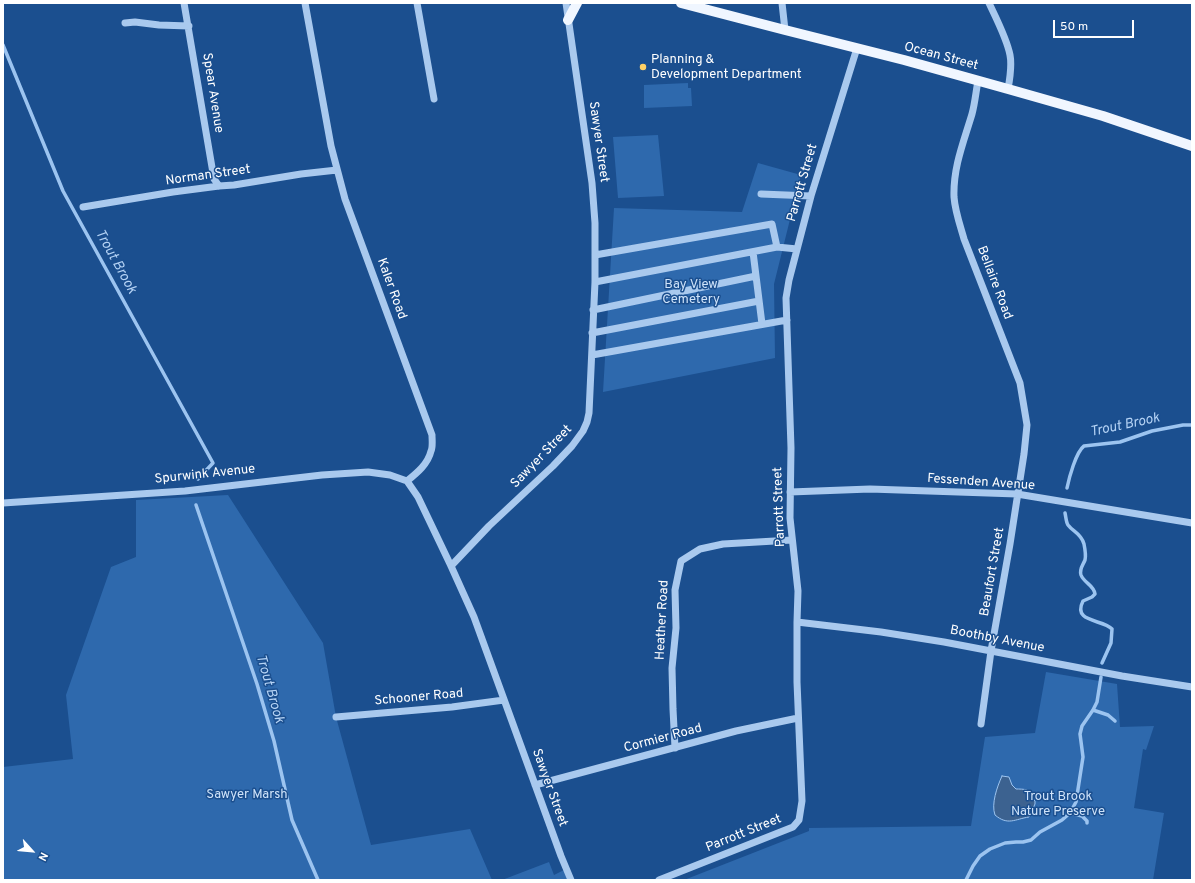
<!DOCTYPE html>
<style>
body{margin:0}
#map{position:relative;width:1195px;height:883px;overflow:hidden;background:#1b4f8f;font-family:Overpass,sans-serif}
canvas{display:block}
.frame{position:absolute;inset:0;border:4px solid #fff;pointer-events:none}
.north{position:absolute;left:12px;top:831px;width:40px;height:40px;-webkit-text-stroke:3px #1b4f8f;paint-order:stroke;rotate:117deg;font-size:11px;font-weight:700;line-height:16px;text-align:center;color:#fff}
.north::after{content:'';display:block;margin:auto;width:14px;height:18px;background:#fff;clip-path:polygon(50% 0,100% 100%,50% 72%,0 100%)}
.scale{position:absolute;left:1053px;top:20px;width:81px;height:18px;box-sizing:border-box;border:2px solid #fff;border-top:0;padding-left:5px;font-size:12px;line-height:14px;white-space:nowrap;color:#fff;-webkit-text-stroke:3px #1b4f8f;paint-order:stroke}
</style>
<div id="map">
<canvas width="1195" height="883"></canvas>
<div class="frame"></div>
<div class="north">N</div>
<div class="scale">50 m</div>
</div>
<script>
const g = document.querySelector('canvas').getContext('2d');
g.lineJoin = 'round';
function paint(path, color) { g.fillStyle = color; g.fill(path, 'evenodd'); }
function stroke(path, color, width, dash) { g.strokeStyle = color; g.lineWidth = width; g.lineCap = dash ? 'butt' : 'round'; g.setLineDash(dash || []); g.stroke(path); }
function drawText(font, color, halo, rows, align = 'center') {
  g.font = font + ' Overpass,sans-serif'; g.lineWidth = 3; g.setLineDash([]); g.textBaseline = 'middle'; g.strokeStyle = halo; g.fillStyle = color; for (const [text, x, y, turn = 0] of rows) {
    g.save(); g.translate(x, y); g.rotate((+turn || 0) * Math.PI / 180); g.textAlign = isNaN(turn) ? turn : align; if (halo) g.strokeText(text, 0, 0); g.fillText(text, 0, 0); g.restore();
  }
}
paint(new Path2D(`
 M 688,83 L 688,88 L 691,88 L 692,106 L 644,108 L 644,85 Z
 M 658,135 L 664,196 L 618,198 L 613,137 Z
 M 758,163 L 801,175 L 774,284 L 775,358 L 603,392 L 614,208 L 742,212 Z
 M 228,495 L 323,643 L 336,717 L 371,845 L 470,829 L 492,880 L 3,880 L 3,767 L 73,759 L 66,695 L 111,567 L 136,557 L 136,500 Z
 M 1046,672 L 1117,684 L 1120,727 L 1154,726 L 1146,750 L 1143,749 L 1134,808 L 1164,813 L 1153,880 L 684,880 L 809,831 L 809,828 L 971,826 L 985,737 L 1035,733 Z
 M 549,862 L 554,875 L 566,869 L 571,880 L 502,880 Z`), '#2e69ad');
const water = new Path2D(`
 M 1002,776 L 1009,777 L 1012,785 L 1016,789 C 1019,789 1024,789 1027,790 C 1031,792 1031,798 1035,801 L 1035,804 L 1029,817 C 1015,819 1008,826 995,815 C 991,804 997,787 1002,776 Z`);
paint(water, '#3c6290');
stroke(water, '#9cc4f0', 1);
stroke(new Path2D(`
 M 3,45 L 63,191 L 213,463 L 198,479
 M 1067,488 C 1069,478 1076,452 1084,446 L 1120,442 L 1152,431 L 1183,425 L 1192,425
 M 196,505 L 257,684 L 274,741 L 292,820 L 318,880
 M 1065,513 C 1066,517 1066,522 1068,525 C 1073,532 1081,533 1084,544 C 1085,549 1086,556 1085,560 C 1083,565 1079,569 1081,575 C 1084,583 1094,585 1095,594 L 1092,597 L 1083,601 C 1072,623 1103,619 1112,629 L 1111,643 L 1102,663
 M 1093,710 L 1108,715 L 1115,721
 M 1070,813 L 1082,816 L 1087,821 L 1087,823
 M 966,880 L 973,866 L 980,856 L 990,849 L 1005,843 L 1016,842 L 1023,842 L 1031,840 L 1040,832 L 1062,820 L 1070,813 L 1076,802 L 1083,757 L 1080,734 L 1082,726 L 1093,710 L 1097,702 L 1101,677`), '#9cc4f0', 3.5);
stroke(new Path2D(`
 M 184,3 L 214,179 L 219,186
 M 305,3 L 331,146 L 345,199 L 432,435 C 432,440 433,447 431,451 C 428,464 417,473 407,481
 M 417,3 L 434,99
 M 782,3 L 785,30
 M 989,3 C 996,18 1007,39 1010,55 C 1012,65 1010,78 1008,89
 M 125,23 L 135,22 L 159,25 L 189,26
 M 978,81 C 976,91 975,103 972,114 C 964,141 953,167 954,197 C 955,211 960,225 964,239 L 1020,383 L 1027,425 L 1024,454 L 1010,544 L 991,651 L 981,724
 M 761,194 L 811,196
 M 83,207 L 173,192 L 219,186 L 234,185 L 301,174 L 337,170
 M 753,252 L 762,324
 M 595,255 L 772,224 L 777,247
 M 595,282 L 777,247 L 797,249
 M 593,310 L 756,276
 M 592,333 L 759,301
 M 592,355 L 787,320
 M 407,481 L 418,497 L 451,566 L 474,617 L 561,856 L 571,880
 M 790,492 L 870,489 L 1017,494 L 1192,523
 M 3,503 L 185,491 L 322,475 L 368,472 L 390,475 L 407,481
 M 451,566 L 489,526 L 553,466 L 572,446 L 583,431 L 587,422 L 589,413 L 595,282 L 595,223 L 592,183 L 566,3
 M 797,622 L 881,632 L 944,642 L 1122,676 L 1192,687
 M 336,717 L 452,707 L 504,700
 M 675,748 L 673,709 L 672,668 L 676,628 L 675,590 L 681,561 L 700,549 L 723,544 L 792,540
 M 535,785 L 736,731 L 798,718
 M 659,880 L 793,827 L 799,820 L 802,801 L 797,682 L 797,622 L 798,591 L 790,518 L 791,448 L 786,298 L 789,280 L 811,196 L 857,48`), '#a9c9ee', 7);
stroke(new Path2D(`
 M 681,3 L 785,30 L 904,60 L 1008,89 L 1103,116 L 1192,146
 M 568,20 L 577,3`), '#f0f6ff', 10);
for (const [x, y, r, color] of [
 [643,67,4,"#ffd166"]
]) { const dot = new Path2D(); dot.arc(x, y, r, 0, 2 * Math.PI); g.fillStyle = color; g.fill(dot); stroke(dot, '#1b4f8f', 1.5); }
drawText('13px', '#fff', '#1b4f8f', [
 ["Ocean Street",941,57,15],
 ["Spear Avenue",212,93,81],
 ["Sawyer Street",598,142,82],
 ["Norman Street",208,176,-8],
 ["Parrott Street",803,183,-74],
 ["Bellaire Road",994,283,69],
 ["Kaler Road",391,289,70],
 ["Sawyer Street",542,457,-46],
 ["Spurwink Avenue",205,475,-6],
 ["Fessenden Avenue",981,483,4],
 ["Parrott Street",780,507,-92],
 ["Beaufort Street",993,572,-80],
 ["Heather Road",663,620,-87],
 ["Boothby Avenue",997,640,11],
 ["Schooner Road",419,698,-5],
 ["Cormier Road",663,739,-15],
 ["Sawyer Street",549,788,70],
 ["Parrott Street",744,834,-22]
]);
drawText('13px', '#fff', '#1b4f8f', [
 ["Planning &",651,60],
 ["Development Department",651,75]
], 'left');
drawText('13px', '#cfe3fa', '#1b4f8f', [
 ["Bay View",691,285],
 ["Cemetery",691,300],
 ["Sawyer Marsh",247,795],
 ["Trout Brook",1058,797],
 ["Nature Preserve",1058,812]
]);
drawText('italic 14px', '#b5d3f5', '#1b4f8f', [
 ["Trout Brook",115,262,61],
 ["Trout Brook",1125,426,-12],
 ["Trout Brook",269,689,74]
]);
</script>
